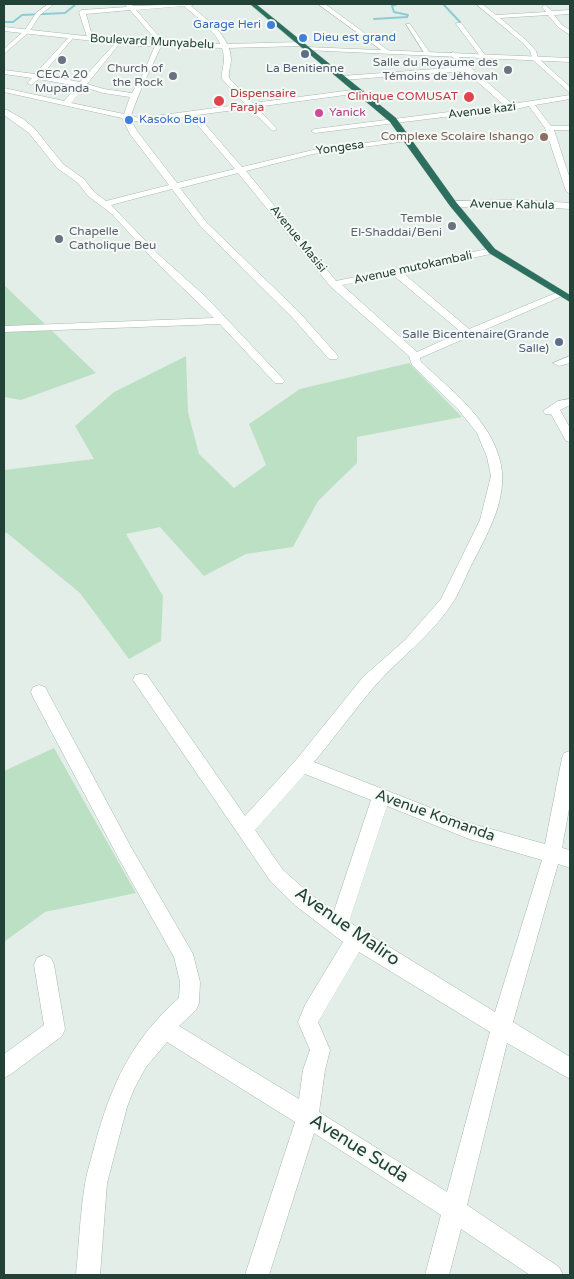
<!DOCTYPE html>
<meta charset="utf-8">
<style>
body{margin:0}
#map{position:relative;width:574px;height:1279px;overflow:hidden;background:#e4eee9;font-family:"Varela Round",sans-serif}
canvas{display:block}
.frame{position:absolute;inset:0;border:5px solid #224137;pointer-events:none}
</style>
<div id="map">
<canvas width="574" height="1279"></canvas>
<div class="frame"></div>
</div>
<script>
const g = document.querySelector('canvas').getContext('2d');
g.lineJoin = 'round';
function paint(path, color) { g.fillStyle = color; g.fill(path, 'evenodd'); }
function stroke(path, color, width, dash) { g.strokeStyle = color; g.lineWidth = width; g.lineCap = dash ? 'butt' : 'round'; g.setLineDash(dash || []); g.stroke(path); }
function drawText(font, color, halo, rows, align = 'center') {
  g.font = font + ' "Varela Round",sans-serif'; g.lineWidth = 4; g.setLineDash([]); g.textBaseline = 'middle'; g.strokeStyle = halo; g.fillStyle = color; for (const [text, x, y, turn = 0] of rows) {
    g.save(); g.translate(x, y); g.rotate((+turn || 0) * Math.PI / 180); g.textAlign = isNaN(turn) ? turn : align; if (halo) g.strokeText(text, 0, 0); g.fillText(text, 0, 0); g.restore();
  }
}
paint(new Path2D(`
 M 4,285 L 96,373 L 21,400 L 4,397 Z
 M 186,356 L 188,412 L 199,454 L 234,488 L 266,465 L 249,424 L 300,389 L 409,363 L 462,417 L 357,437 L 357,463 L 318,501 L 293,547 L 246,554 L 204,576 L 160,527 L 126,534 L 163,596 L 161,641 L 129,659 L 80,593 L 7,533 L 4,533 L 4,470 L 94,459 L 75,426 L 114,392 Z
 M 54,748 L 136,893 L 45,912 L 4,942 L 4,771 Z`), '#bce0c4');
stroke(new Path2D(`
 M 443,4 L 460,22
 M 374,19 L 407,17 L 408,15 L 394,12 L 392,6 L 397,4
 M 4,22 L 13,22 L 22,15 L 65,13 L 76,4`), '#8acdd5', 2);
const street = new Path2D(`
 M 48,4 L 54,4 L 40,15 L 29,32 L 4,54 L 4,49 L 25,30 L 36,13 Z
 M 125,4 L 131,4 L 133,6 L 195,4 L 191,6 C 207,20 230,35 231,59 C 231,66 228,71 229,78 L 253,103 L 360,89 L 364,91 L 360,93 L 256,107 L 277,129 L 273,131 L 249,108 L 197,115 L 242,167 L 313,150 L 410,137 L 411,139 L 407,141 L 313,154 L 246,171 L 336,281 L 492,248 L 495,249 L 495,253 L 403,273 L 469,329 L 558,292 L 562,291 L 567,294 L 420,358 L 421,362 C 451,390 487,417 499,457 C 511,496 487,534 470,568 C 464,580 459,594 451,605 C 430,637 398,659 373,688 C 353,712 334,738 314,762 L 469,823 L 545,844 L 562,758 L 564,753 L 570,751 L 570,803 L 562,848 L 570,850 L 570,868 L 558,864 L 513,1022 L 570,1057 L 570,1079 L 507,1043 L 467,1205 L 559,1267 L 563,1275 L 530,1275 L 461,1229 L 449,1275 L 425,1275 L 441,1215 L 314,1133 L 269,1275 L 245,1275 L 295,1122 L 167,1042 L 146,1067 L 134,1089 L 127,1107 L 107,1183 L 100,1275 L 76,1275 C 79,1245 80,1214 85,1184 C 87,1171 92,1157 95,1144 C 111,1085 132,1039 179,998 L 180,982 L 174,957 L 119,859 L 33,697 L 31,692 L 33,687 L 39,685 L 45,687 L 131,847 L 193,954 L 200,982 L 199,1003 L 196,1010 L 179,1026 L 299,1099 L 303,1070 L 310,1050 L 298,1022 L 305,1005 L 343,942 L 296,906 L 271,882 L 133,680 L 135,675 L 141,674 L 147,675 L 245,816 L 296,760 L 363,677 L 405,640 L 441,599 L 480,520 L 491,476 L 487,457 L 477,433 L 458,409 L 412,365 L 409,356 L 330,286 L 238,173 L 180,188 L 207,223 L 299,312 L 337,355 L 338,357 L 337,359 L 329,359 L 291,316 L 201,227 L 172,189 L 111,205 L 159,255 L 206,297 L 283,379 L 285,381 L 283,383 L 275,383 L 220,324 L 4,332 L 4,326 L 214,318 L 153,259 L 112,214 L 88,196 L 78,183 L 57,168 L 29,133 L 4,115 L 4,110 L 7,110 L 23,119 L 35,129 L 63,164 L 84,179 L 94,192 L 106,201 L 169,185 L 130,134 L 122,118 L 4,92 L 4,88 L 64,101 L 77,86 L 39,79 L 31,85 L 27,83 L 32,78 L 4,74 L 4,70 L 35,74 L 71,35 L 74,37 L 73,38 L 42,75 L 80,82 L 118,40 L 120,41 L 120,43 L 87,84 L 104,89 L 132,93 L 143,74 L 157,41 L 130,10 L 86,14 L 93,39 L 88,40 L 79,12 L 82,10 L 127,7 ZM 184,6 C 200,20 224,36 224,59 C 224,66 221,72 222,79 L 245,104 L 140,118 L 131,116 C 139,90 153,66 163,41 L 136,10 ZM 84,87 L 103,93 L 130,97 L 124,114 L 71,103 ZM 190,116 L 235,169 L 177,183 L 137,131 L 131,120 L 140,122 ZM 393,275 L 461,332 L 417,352 L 342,285 ZM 305,774 L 371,800 L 334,911 L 310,894 L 283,870 L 255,830 ZM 387,806 L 469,839 L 542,860 L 495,1012 L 349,922 ZM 359,952 L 490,1032 L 447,1192 L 319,1112 L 325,1070 L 330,1050 L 318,1022 Z
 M 318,4 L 325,4 L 389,51 L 384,52 Z
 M 476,4 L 482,4 L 496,15 L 546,12 L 542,7 L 545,5 L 552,11 L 570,10 L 570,14 L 554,15 L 562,25 L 570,30 L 570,35 L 558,27 L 548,15 L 500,18 L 527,41 L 536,51 L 538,58 L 570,87 L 570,93 L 533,60 L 530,51 L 523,43 Z
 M 457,23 L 461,23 L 485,55 L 485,57 L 481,57 L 456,24 Z
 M 406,24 L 410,24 L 430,53 L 429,54 L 425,54 Z
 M 453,52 L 512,104 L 570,95 L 570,99 L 535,105 L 551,126 L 570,126 L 570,130 L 554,130 L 570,179 L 570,194 L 566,191 L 545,128 L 529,106 L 512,110 L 508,109 L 315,133 L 311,131 L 315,129 L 504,105 L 465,71 L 342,80 L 338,78 L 342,76 L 462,67 L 450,54 Z
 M 523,200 L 570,203 L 570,209 L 523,206 L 453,207 L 449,204 L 453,201 Z
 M 570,356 L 570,363 L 559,366 L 553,363 Z
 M 570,399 L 570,405 L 560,410 L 570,428 L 570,442 L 566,441 L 551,414 L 545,414 L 543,411 L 558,401 Z
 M 44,955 L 51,958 L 54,965 L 65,1029 L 62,1036 L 11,1074 L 4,1078 L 4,1054 L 44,1025 L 34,965 L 37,958 Z`);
const secondary = new Path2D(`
 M 4,27 L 139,42 L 225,44 L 302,42 L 305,44 L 302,46 L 225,48 L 139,46 L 4,31 Z
 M 307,47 L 570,58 L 570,62 L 305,50 L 304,49 Z`);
const highway = new Path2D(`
 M 250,4 L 256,4 L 396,118 L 456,202 L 495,249 L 570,295 L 570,302 L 489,253 L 450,206 L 390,122 Z`);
stroke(street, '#a6b7b0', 1);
stroke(secondary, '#a2bab1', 1);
stroke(highway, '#c1cac7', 1);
paint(street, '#fff');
paint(secondary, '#fff');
paint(highway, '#2d6f5e');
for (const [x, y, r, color] of [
 [271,25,5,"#3f7fe0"],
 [303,38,5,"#3f7fe0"],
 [305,54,5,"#5c6f8a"],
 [62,60,5,"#6b7280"],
 [508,70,5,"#6b7280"],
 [173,76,5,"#6b7280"],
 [469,97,6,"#e0444e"],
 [219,101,6,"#e0444e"],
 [319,113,5,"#d1479c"],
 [129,120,5,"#3f7fe0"],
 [544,137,5,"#8d6e63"],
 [452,226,5,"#6b7280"],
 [59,239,5,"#6b7280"],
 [559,342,5,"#5c6f8a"]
]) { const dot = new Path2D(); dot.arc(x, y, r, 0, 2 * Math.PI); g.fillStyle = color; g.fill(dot); stroke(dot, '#f5faf7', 2); }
drawText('12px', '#366cbe', '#f5faf7', [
 ["Garage Heri",261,25,"right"],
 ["Dieu est grand",313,38],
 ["Kasoko Beu",139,120]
], 'left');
drawText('12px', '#224137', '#f5faf7', [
 ["Boulevard Munyabelu",152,42,3],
 ["Avenue kazi",482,111,-7],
 ["Yongesa",340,148,-8],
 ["Avenue Kahula",512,205,1],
 ["Avenue Masisi",298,239,51],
 ["Avenue mutokambali",413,268,-12]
]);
drawText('12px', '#5b616d', '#f5faf7', [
 ["Salle du Royaume des",498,63],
 ["Témoins de Jéhovah",498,77],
 ["Church of",163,69],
 ["the Rock",163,83],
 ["CECA 20",62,75,"center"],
 ["Mupanda",62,89,"center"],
 ["Temble",442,219],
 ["El-Shaddai/Beni",442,233],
 ["Chapelle",69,232,"left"],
 ["Catholique Beu",69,246,"left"]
], 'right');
drawText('12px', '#4e5e75', '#f5faf7', [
 ["La Benitienne",305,69],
 ["Salle Bicentenaire(Grande",549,335,"right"],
 ["Salle)",549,349,"right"]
]);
drawText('12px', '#be3a42', '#f5faf7', [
 ["Dispensaire",230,94],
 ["Faraja",230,108],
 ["Clinique COMUSAT",458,97,"right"]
], 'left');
drawText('12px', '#b23c85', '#f5faf7', [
 ["Yanick",329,113]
], 'left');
drawText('12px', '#785e54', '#f5faf7', [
 ["Complexe Scolaire Ishango",534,137]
], 'right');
drawText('15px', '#224137', '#f5faf7', [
 ["Avenue Komanda",435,816,20]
]);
drawText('18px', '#224137', '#f5faf7', [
 ["Avenue Maliro",347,927,35],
 ["Avenue Suda",359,1149,32]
]);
</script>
